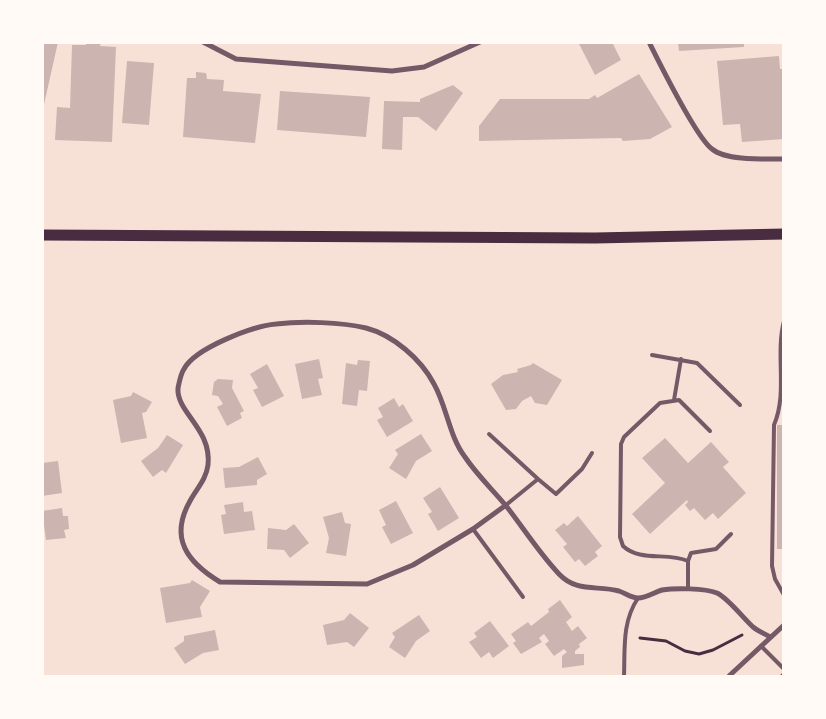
<!DOCTYPE html>
<style>
body{margin:0}
#map{position:relative;width:826px;height:719px;overflow:hidden;background:#f7e1d7;font-family:Karla,sans-serif}
canvas{display:block}
.frame{position:absolute;inset:0;border:44px solid #fffaf5;pointer-events:none}
</style>
<div id="map">
<canvas width="826" height="719"></canvas>
<div class="frame"></div>
</div>
<script>
const g = document.querySelector('canvas').getContext('2d');
g.lineJoin = 'round';
function paint(path, color) { g.fillStyle = color; g.fill(path, 'evenodd'); }
function stroke(path, color, width, dash) { g.strokeStyle = color; g.lineWidth = width; g.lineCap = dash ? 'butt' : 'round'; g.setLineDash(dash || []); g.stroke(path); }
paint(new Path2D(`
 M 42,42 L 58,42 L 43,109 L 42,109 Z
 M 86,42 L 101,42 L 100,46 L 116,47 L 112,142 L 55,140 L 57,107 L 70,108 L 72,45 L 86,45 Z
 M 578,42 L 612,42 L 621,60 L 595,75 Z
 M 678,42 L 744,42 L 744,47 L 679,51 Z
 M 779,56 L 780,69 L 784,69 L 784,139 L 742,142 L 740,124 L 723,125 L 717,61 Z
 M 127,61 L 154,63 L 149,125 L 122,123 Z
 M 196,72 L 206,73 L 207,79 L 224,80 L 223,91 L 261,94 L 255,143 L 183,137 L 187,78 L 196,78 Z
 M 639,74 L 672,127 L 650,139 L 623,141 L 621,138 L 479,141 L 479,126 L 500,99 L 589,99 L 595,95 L 597,98 Z
 M 453,85 L 463,93 L 436,131 L 418,117 L 403,117 L 402,150 L 382,149 L 384,101 L 420,102 L 420,99 Z
 M 280,91 L 370,97 L 366,137 L 277,130 Z
 M 319,359 L 323,378 L 318,379 L 322,395 L 302,399 L 295,364 Z
 M 358,360 L 370,361 L 367,391 L 359,390 L 357,406 L 342,404 L 346,363 L 357,365 Z
 M 533,363 L 562,380 L 547,405 L 535,403 L 531,396 L 522,401 L 516,409 L 506,410 L 491,384 L 503,375 L 518,372 L 517,369 L 531,365 Z
 M 267,364 L 284,396 L 262,407 L 253,390 L 258,388 L 250,374 Z
 M 218,379 L 233,380 L 232,388 L 244,411 L 240,413 L 242,418 L 227,426 L 217,407 L 223,404 L 218,396 L 212,395 L 214,382 Z
 M 133,392 L 152,402 L 146,412 L 142,413 L 147,438 L 121,443 L 113,400 L 131,396 Z
 M 394,398 L 399,407 L 403,404 L 413,421 L 387,437 L 377,420 L 383,417 L 378,408 Z
 M 777,425 L 784,425 L 784,549 L 777,549 Z
 M 421,434 L 432,451 L 416,461 L 406,479 L 389,468 L 398,454 L 395,450 Z
 M 167,435 L 183,445 L 166,473 L 162,470 L 153,477 L 141,461 L 158,448 Z
 M 665,438 L 688,463 L 711,442 L 729,462 L 723,467 L 746,493 L 718,519 L 713,513 L 705,520 L 694,508 L 690,511 L 685,505 L 688,502 L 687,500 L 650,534 L 632,514 L 665,483 L 642,458 Z
 M 258,457 L 267,474 L 257,480 L 257,485 L 225,488 L 223,468 L 239,467 Z
 M 58,461 L 62,493 L 42,496 L 42,463 Z
 M 440,487 L 459,518 L 438,531 L 428,514 L 432,512 L 423,498 Z
 M 396,501 L 413,533 L 391,544 L 382,527 L 386,525 L 379,510 Z
 M 243,502 L 244,512 L 252,511 L 255,530 L 224,534 L 221,515 L 226,514 L 224,505 Z
 M 62,508 L 63,516 L 68,516 L 69,529 L 64,530 L 66,538 L 46,540 L 42,511 Z
 M 342,512 L 345,523 L 351,524 L 346,556 L 326,553 L 329,538 L 323,517 Z
 M 578,516 L 602,546 L 595,552 L 598,556 L 585,566 L 579,559 L 575,562 L 563,547 L 567,544 L 555,530 L 564,523 L 567,526 Z
 M 294,524 L 309,543 L 290,558 L 284,550 L 267,549 L 268,528 L 286,530 Z
 M 192,580 L 210,591 L 200,607 L 202,617 L 166,623 L 160,588 L 190,583 Z
 M 560,600 L 572,617 L 566,622 L 572,631 L 578,626 L 587,638 L 579,644 L 580,647 L 575,651 L 575,654 L 584,654 L 584,665 L 562,668 L 562,656 L 567,652 L 564,649 L 554,656 L 545,644 L 549,641 L 544,634 L 539,638 L 542,642 L 521,654 L 513,643 L 516,641 L 511,634 L 528,622 L 531,626 L 549,612 L 548,609 Z
 M 350,613 L 369,628 L 354,647 L 347,642 L 327,645 L 323,625 L 344,620 Z
 M 419,615 L 430,631 L 416,641 L 405,658 L 389,647 L 395,637 L 392,633 Z
 M 490,621 L 509,646 L 493,658 L 489,652 L 481,658 L 469,642 L 477,637 L 474,633 Z
 M 215,630 L 219,650 L 203,653 L 185,664 L 174,648 L 184,641 L 184,636 Z`), '#ccb4b1');
stroke(new Path2D(`
 M 640,638 L 666,641 L 685,651 L 699,654 L 713,650 L 742,635`), '#4a2c40', 3);
stroke(new Path2D(`
 M 784,321 C 775,355 788,392 774,425 L 772,566 L 775,579 L 784,595
 M 652,355 L 697,363 L 740,405
 M 674,400 L 681,359
 M 489,434 L 538,479
 M 506,505 L 538,479 L 556,494 L 582,469 L 592,453
 M 473,529 L 523,597
 M 688,561 C 667,552 640,562 623,546 L 620,537 L 621,444 L 624,437 L 660,403 L 679,400 L 710,431
 M 688,589 L 688,561 L 691,553 L 716,549 L 731,534
 M 761,646 L 784,669
 M 624,676 C 625,648 622,622 638,598
 M 782,676 L 784,674`), '#755966', 4);
stroke(new Path2D(`
 M 203,42 L 236,59 L 392,71 L 424,67 L 480,42
 M 649,42 C 660,64 696,137 712,149 C 726,161 765,159 784,159
 M 506,505 L 473,529 L 413,565 L 367,584 L 220,582 C 187,562 169,538 190,501 C 197,488 206,480 208,465 C 212,429 176,412 178,388 C 179,383 181,373 184,369 C 195,348 253,326 276,324 C 302,321 341,322 366,328 C 393,335 421,359 434,384 C 447,407 449,436 465,457 C 477,475 493,490 507,507 C 524,529 540,554 559,574 C 577,593 597,585 619,591 C 625,593 632,598 638,598 C 646,598 655,592 662,590 C 674,588 705,588 717,593 C 728,598 743,618 753,627 C 758,631 765,634 770,637
 M 729,676 L 784,625`), '#755966', 5);
stroke(new Path2D(`
 M 42,235 L 595,238 L 784,234`), '#4a2c40', 11);
</script>
